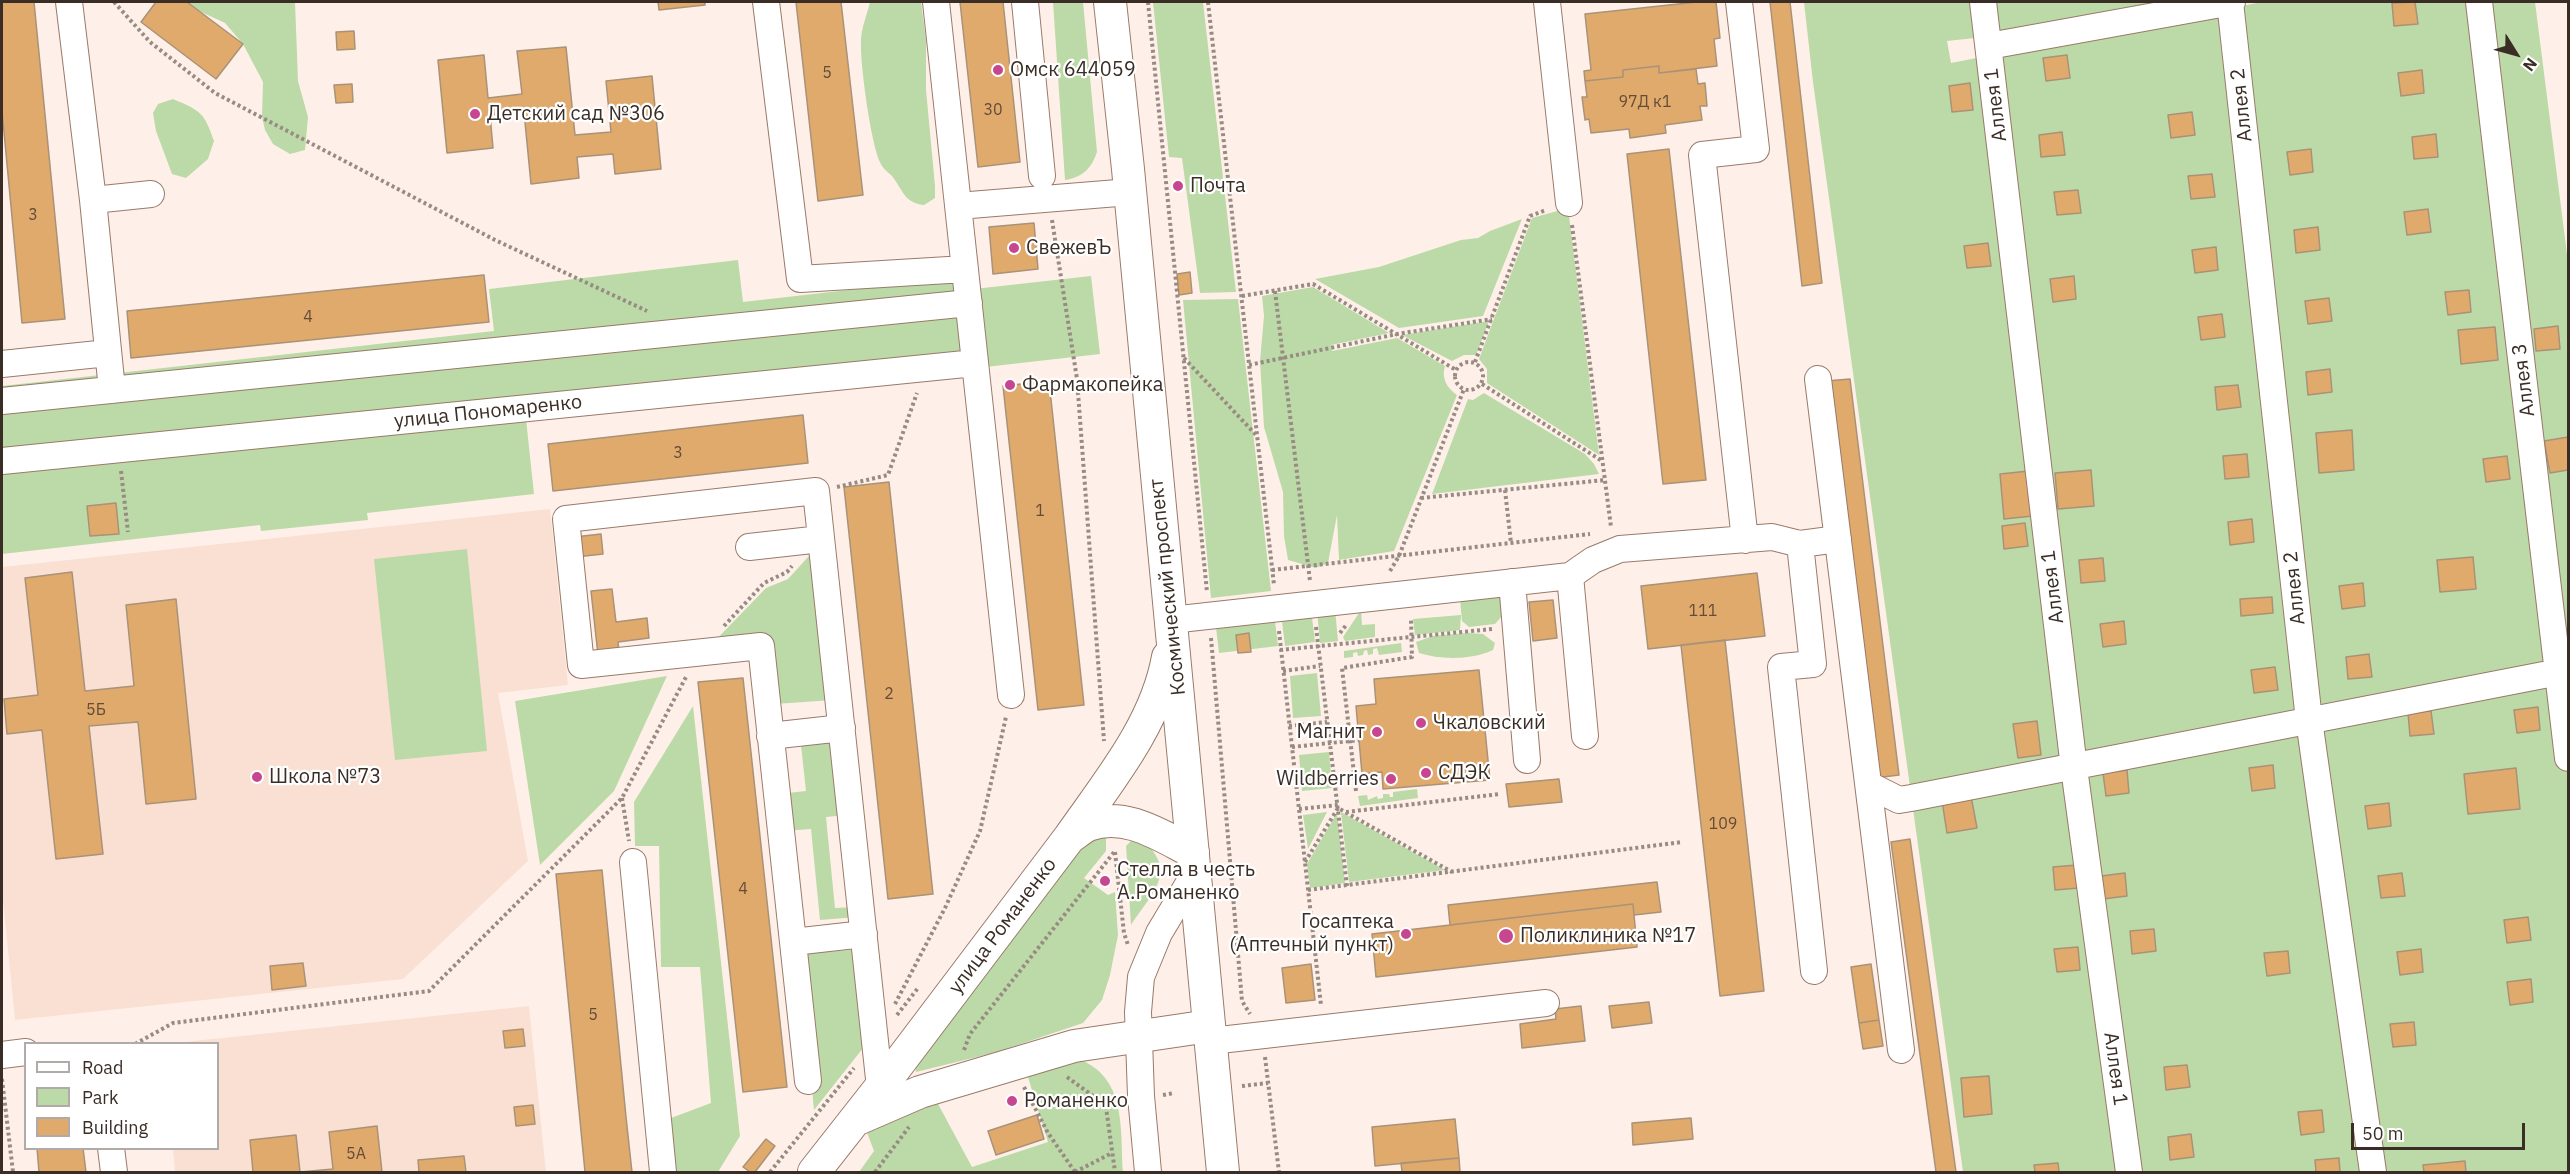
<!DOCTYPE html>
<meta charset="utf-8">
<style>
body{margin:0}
#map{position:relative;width:2570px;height:1174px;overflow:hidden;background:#fef0e8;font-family:"IBM Plex Sans",sans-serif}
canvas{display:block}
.frame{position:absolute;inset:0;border:3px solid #3a2d26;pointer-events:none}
.legend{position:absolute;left:24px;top:1042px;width:195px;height:108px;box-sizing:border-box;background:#fff;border:2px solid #b0aba8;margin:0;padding:8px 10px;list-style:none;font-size:18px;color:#3a2d26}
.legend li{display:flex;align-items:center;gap:12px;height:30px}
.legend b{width:30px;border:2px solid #b0aba8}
.north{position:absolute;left:2486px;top:24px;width:60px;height:60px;-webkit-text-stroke:4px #fff;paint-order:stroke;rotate:127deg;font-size:16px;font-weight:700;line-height:24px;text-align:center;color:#3a2d26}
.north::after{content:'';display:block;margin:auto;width:21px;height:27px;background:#3a2d26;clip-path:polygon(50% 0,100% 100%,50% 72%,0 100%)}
.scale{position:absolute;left:2351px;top:1123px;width:174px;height:27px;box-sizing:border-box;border:3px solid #3a2d26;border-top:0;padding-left:8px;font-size:18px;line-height:21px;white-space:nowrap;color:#3a2d26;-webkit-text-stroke:4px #fff;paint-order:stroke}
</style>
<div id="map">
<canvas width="2570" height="1174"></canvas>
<div class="frame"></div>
<ul class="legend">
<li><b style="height:8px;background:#fff"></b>Road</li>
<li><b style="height:16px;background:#bbdaa7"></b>Park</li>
<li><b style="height:16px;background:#e0aa6c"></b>Building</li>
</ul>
<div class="north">N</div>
<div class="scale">50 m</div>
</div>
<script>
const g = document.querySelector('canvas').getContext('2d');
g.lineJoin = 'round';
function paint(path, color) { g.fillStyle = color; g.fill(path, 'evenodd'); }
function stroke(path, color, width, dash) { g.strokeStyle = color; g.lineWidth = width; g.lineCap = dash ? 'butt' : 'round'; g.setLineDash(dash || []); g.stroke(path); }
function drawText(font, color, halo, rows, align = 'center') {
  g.font = font + ' "IBM Plex Sans",sans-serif'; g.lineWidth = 4.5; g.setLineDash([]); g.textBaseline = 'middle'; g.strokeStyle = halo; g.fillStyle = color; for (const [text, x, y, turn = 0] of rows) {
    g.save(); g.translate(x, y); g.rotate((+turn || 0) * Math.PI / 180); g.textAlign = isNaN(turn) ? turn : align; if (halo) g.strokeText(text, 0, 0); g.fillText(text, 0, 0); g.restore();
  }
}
paint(new Path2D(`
 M 550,509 L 568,685 L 498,693 L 528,861 L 403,979 L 15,1020 L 2,890 L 2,567 Z
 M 529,1006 L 546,1172 L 175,1172 L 173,1149 L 218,1148 L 218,1044 L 174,1043 Z`), '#fae0d3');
paint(new Path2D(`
 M 180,2 L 295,2 L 298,81 L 308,117 L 305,150 L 290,154 L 273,144 L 265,130 L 262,117 L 263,82 L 243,44 L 225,23 Z
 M 870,2 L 921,2 L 926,40 L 926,90 L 935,186 L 935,198 L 924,205 C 904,203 903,190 892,176 C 888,172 882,168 880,162 C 871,143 860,64 861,42 C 861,28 867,15 870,2 Z
 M 1053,2 L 1083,2 L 1097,152 C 1091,169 1083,177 1065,180 Z
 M 1153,2 L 1203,2 L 1236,292 L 1200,293 L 1182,158 L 1169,157 Z
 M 1804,2 L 1971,2 L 1975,38 L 1947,41 L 1951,63 L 2262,2 L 2535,2 L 2568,262 L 2568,1172 L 1963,1172 L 1813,82 Z
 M 1993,2 L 2173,2 L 1997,36 Z
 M 173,99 C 201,111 204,112 214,141 L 208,159 L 186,178 L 172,174 L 156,131 L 153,113 L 158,104 Z
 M 1568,208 L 1599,455 L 1487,383 L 1487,369 L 1479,359 L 1532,218 Z
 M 1522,219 L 1483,316 L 1399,328 L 1315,279 L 1379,267 L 1461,240 L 1478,238 L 1490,231 Z
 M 738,260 L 743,302 L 954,278 L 956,291 L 1091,276 L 1100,354 L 526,419 L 534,494 L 367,513 L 368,520 L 261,531 L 260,525 L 2,554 L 2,386 L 494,331 L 489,289 Z
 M 1313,287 L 1389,333 L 1331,345 L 1332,351 L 1397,338 L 1445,366 C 1441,378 1447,388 1457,395 L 1394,551 L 1339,560 L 1337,515 L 1328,563 L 1316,568 L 1288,560 L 1284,536 L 1283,492 L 1264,427 L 1260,361 L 1264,316 L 1262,296 Z
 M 1238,299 L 1271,591 L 1211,598 L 1183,300 Z
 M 1489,321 L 1476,355 L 1464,355 L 1452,361 L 1402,335 Z
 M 1484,393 L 1585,454 L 1594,464 L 1599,474 L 1432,494 L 1468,399 L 1473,400 Z
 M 818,546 L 833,700 L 775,704 L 765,640 L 709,647 L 766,588 L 788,579 Z
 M 467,549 L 487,751 L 395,760 L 374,559 Z
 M 1489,590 L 1501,599 L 1502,616 L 1495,624 L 1469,627 L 1462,621 L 1460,599 Z
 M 1311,609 L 1315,642 L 1285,646 L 1281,613 Z
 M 1335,609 L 1338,641 L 1320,643 L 1317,610 Z
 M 1361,610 L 1362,625 L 1375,624 L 1375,637 L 1345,641 L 1343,637 Z
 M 1274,613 L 1278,646 L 1219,653 L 1215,619 Z
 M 1461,615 L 1460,630 L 1415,635 L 1413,619 Z
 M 1469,633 L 1483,634 L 1495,643 L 1493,650 C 1472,660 1441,660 1419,653 L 1416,642 L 1433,636 Z
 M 1401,643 L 1402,652 L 1379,655 L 1377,648 L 1373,649 L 1373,654 L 1368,655 L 1367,650 L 1364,651 L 1363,655 L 1358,656 L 1357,652 L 1353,653 L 1353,657 L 1344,658 L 1344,651 Z
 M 1317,673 L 1321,716 L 1293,718 L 1290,676 Z
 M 667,676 L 614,791 L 540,865 L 515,701 Z
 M 693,706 L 740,1136 L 718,1172 L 668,1172 L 663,1121 L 711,1103 L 700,967 L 661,967 L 659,846 L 635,846 L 634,802 Z
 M 839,731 L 847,815 L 826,817 L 835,908 L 856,907 L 857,917 L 820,920 L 811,829 L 784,831 L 779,794 L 806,791 L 800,736 Z
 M 1329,752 L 1332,788 L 1302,791 L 1299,755 Z
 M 1417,789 L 1418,798 L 1360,806 L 1358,796 L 1367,795 L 1368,800 L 1377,796 L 1378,799 L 1383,798 L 1383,794 L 1389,794 L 1390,797 L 1393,797 L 1393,792 Z
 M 1327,812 L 1308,849 L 1303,815 Z
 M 1341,812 L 1445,870 L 1349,882 Z
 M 1337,813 L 1345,883 L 1310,888 L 1307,864 Z
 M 1106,832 L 1106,851 L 1084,878 L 1108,895 L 1115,892 L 1118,935 L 1110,975 L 1102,1000 L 1083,1023 L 997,1052 L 916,1072 L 915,1066 L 1073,852 Z
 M 1137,835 C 1180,870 1155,889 1131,925 L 1126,846 Z
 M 861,949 L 871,1038 L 814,1110 L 799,954 Z
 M 1076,1058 C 1127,1076 1120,1127 1123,1172 L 859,1172 L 874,1151 L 866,1130 L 937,1102 L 972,1167 L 1048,1142 L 1027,1074 Z`), '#bbdaa7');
const building = new Path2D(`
 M 2,2 L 34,2 L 65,319 L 22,323 L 2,111 Z
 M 156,2 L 187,2 L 243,44 L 216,79 L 141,22 Z
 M 658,2 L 705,2 L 705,5 L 659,10 Z
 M 796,2 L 841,2 L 863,195 L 818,201 Z
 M 960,2 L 1003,2 L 1020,162 L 978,167 Z
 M 1697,2 L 1716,2 L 1720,38 L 1714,39 L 1717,66 L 1659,73 L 1659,66 L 1623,70 L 1623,77 L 1585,81 L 1584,71 L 1591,70 L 1585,14 Z
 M 1770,2 L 1790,2 L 1822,283 L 1802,286 Z
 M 2415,2 L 2418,24 L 2394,26 L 2392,3 Z
 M 354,31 L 355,49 L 337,50 L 336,32 Z
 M 566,47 L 575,135 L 611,132 L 606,81 L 652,76 L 661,169 L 615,174 L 613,154 L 577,157 L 579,178 L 531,184 L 524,112 L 490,115 L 493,148 L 447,153 L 438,60 L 484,55 L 488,98 L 522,94 L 517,51 Z
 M 2067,55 L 2070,78 L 2046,81 L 2043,58 Z
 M 1659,66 L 1659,73 L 1696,69 L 1698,84 L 1705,83 L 1707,106 L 1700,106 L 1702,120 L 1665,125 L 1666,133 L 1630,138 L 1629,129 L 1591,133 L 1589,119 L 1585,120 L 1582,97 L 1587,97 L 1585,81 L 1623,77 L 1623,70 Z
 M 2422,70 L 2424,93 L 2401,96 L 2398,73 Z
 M 1970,83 L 1973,110 L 1952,112 L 1949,86 Z
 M 352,84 L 353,102 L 336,103 L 334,85 Z
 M 2192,112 L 2195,135 L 2171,138 L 2168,115 Z
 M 2062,132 L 2065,155 L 2041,157 L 2039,135 Z
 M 2436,134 L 2438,157 L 2414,159 L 2412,137 Z
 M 1669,149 L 1706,480 L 1663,484 L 1627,154 Z
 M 2311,149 L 2313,172 L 2290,175 L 2287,152 Z
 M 2212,174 L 2215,197 L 2191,199 L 2188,176 Z
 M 2078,190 L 2081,213 L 2057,215 L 2054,192 Z
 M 2428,209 L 2431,232 L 2407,235 L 2404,212 Z
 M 1034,223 L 1038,269 L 993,274 L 989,227 Z
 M 2318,227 L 2320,250 L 2296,253 L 2294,230 Z
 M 1988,243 L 1991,266 L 1967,268 L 1964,246 Z
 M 2216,247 L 2218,270 L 2195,273 L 2192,250 Z
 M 1190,272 L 1192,293 L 1179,295 L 1177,274 Z
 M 484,275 L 489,322 L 131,358 L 127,311 Z
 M 2074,276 L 2076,299 L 2053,302 L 2050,279 Z
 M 2469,290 L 2471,312 L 2448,315 L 2445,292 Z
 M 2329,298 L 2332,321 L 2308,324 L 2305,301 Z
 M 2222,314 L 2225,337 L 2201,340 L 2198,317 Z
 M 2558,326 L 2560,349 L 2536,351 L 2534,329 Z
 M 2495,327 L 2498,360 L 2461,364 L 2458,330 Z
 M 2330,369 L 2332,392 L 2308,395 L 2306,372 Z
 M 1850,379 L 1899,775 L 1875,778 L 1826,381 Z
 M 1049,381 L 1084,705 L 1038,710 L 1003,386 Z
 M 2238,385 L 2241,407 L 2217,410 L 2215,387 Z
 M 803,415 L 808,463 L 553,491 L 548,444 Z
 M 2352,430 L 2354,470 L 2319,473 L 2316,433 Z
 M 2568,437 L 2568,470 L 2550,473 L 2544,441 Z
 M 2247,454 L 2249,477 L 2225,479 L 2223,456 Z
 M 2507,456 L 2510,479 L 2486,482 L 2483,459 Z
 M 2091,470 L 2094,506 L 2058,509 L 2055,473 Z
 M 2029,471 L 2033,516 L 2004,519 L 2000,474 Z
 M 889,482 L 933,894 L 888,899 L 844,487 Z
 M 116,503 L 119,534 L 90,536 L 87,506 Z
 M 2252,519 L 2254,542 L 2230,545 L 2228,522 Z
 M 2025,523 L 2028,546 L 2004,549 L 2002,526 Z
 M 601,534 L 603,554 L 576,557 L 574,537 Z
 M 2473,557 L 2476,589 L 2440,592 L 2437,560 Z
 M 2103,558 L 2105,581 L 2081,583 L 2079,560 Z
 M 72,572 L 85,691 L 134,686 L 126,605 L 176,599 L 196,799 L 146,804 L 138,722 L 89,726 L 103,854 L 56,859 L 42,730 L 7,734 L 4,699 L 38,695 L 25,578 Z
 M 1757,573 L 1765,636 L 1648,649 L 1641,586 Z
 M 2363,583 L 2365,606 L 2342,609 L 2339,586 Z
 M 612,589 L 616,622 L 647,618 L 649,638 L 618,642 L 619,652 L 598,655 L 591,591 Z
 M 2272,597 L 2273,613 L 2241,616 L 2240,599 Z
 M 1553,600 L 1557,638 L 1533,641 L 1529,602 Z
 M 2124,621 L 2126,644 L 2103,647 L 2100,624 Z
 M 1249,633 L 1251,652 L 1238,653 L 1236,635 Z
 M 1725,640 L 1764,991 L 1720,996 L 1681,645 Z
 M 2369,654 L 2372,677 L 2348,679 L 2346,657 Z
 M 2275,667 L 2278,690 L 2254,693 L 2251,670 Z
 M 1479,670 L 1490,780 L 1383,789 L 1382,772 L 1362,774 L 1356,706 L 1376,704 L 1374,679 Z
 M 743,678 L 787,1087 L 743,1092 L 698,682 Z
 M 2538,707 L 2540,730 L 2517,733 L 2514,710 Z
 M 2431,711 L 2434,734 L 2410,736 L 2408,713 Z
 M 2037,721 L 2041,755 L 2018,758 L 2013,724 Z
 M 2273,765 L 2275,788 L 2252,791 L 2249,768 Z
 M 2516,768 L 2520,809 L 2468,814 L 2464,774 Z
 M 2127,770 L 2129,793 L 2106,796 L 2103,773 Z
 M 1559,779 L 1562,802 L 1509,807 L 1506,784 Z
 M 1971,796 L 1977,828 L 1947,833 L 1942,801 Z
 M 2389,803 L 2391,826 L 2368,829 L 2365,806 Z
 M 1910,839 L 1956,1172 L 1936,1172 L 1891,842 Z
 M 2077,865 L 2079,888 L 2055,890 L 2053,867 Z
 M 602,870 L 626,1117 L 632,1172 L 585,1172 L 556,874 Z
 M 2125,873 L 2127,896 L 2103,899 L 2101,876 Z
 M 2402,873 L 2405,896 L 2381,898 L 2378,876 Z
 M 1657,882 L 1661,912 L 1634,915 L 1633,904 L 1450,925 L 1448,905 Z
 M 1633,904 L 1637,947 L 1376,977 L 1372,934 Z
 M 2528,917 L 2531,940 L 2507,943 L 2504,920 Z
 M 2154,929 L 2156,951 L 2132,954 L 2130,931 Z
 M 2078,947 L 2080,970 L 2057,972 L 2054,949 Z
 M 2421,949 L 2423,972 L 2400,975 L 2397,952 Z
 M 2288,951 L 2290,973 L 2267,976 L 2264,953 Z
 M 303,963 L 306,986 L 272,990 L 270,966 Z
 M 1311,964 L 1315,1000 L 1286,1003 L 1282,968 Z
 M 1871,964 L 1879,1020 L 1859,1023 L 1851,967 Z
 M 2531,979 L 2533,1002 L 2510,1005 L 2507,982 Z
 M 1649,1002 L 1652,1023 L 1612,1028 L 1609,1006 Z
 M 1581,1006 L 1585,1041 L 1522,1048 L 1520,1024 L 1556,1019 L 1555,1009 Z
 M 1879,1020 L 1883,1046 L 1863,1049 L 1859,1023 Z
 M 2414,1022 L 2416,1045 L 2393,1047 L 2390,1024 Z
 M 523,1029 L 525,1046 L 505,1048 L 503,1031 Z
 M 2187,1065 L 2190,1087 L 2166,1090 L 2164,1067 Z
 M 1989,1076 L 1992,1114 L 1964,1117 L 1961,1078 Z
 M 533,1105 L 535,1124 L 516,1126 L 514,1107 Z
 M 2322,1110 L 2324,1132 L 2301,1135 L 2298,1112 Z
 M 1037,1115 L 1044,1139 L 996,1155 L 988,1131 Z
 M 1691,1118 L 1693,1139 L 1633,1145 L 1632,1123 Z
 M 1455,1119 L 1459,1158 L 1375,1166 L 1372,1127 Z
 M 377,1126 L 382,1172 L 253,1172 L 250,1140 L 296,1135 L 300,1172 L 333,1169 L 329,1132 Z
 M 2191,1134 L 2194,1157 L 2170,1160 L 2168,1137 Z
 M 766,1139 L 775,1146 L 755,1172 L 750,1172 L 743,1167 Z
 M 37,1148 L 83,1148 L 86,1172 L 39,1172 Z
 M 464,1156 L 466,1172 L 419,1172 L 418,1160 Z
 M 1459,1158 L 1460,1172 L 1402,1172 L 1401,1163 Z
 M 2339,1158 L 2340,1172 L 2316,1172 L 2315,1160 Z
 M 2465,1161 L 2466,1172 L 2424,1172 L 2423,1165 Z
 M 2058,1163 L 2059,1172 L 2035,1172 L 2034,1165 Z`);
paint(building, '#e0aa6c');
stroke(building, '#a99278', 1.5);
const minor = new Path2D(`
 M 69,2 L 93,200 L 112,390
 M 766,2 L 800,279 L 965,269
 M 936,2 L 1011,695
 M 1025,2 L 1042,176
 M 1547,2 L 1569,203
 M 1739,2 L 1756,149 L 1702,155 L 1745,540
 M 1983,2 L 2074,768 L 2129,1172
 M 2230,2 L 2309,720 L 2373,1172
 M 2479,2 L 2568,758
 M 1989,46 L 2232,2
 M 93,200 L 151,194
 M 958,206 L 1130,192
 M 2,364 L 108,353
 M 1818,379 L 1901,1050
 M 2,401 L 969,303
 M 2,461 L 975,363
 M 1800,544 L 1813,664 L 1781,667 L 1814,971
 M 749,547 L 821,539
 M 1570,576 L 1585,736
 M 1512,582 L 1527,760
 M 1171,620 L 1570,576 L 1593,560 L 1620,549 L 1772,537 L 1800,544 L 1838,539
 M 770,736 L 842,728
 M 1869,785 L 1899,800 L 1911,798 L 2559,672
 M 633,862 L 663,1172
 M 793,942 L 864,934
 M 1211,1041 L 1546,1003
 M 2,1055 L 26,1052
 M 808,1081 L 761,646 L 581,665 L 566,519 L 816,491 L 880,1088
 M 111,1148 L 114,1172
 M 1148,1172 L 1141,1096 L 1138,1012 L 1141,977 L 1159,933 L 1195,873`);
const major = new Path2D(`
 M 1110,2 L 1128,169 L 1223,1172
 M 1069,838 C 1108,782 1156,725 1168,657
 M 860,1118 L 920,1092 L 1074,1046 L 1209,1026
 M 814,1172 L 880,1088 L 1069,838 C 1075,834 1082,828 1088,825 C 1126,811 1161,836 1193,852`);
stroke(minor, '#997a6a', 28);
stroke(major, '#997a6a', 34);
stroke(new Path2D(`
 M 114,2 L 150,42 L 215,93 L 495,240 L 647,311
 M 1148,2 L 1207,592
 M 1208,2 L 1274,585
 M 1052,220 L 1077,379 L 1104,741
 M 1572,225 L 1611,527
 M 1275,291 L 1310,581
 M 1242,296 L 1313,284 L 1456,370
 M 1184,358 L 1257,436
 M1455 376a14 14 0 1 1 28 0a14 14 0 1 1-28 0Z
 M 1475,362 L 1530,216 L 1546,210
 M 1249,365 L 1397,334 L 1492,319
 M 1482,384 L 1602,461
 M 121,471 L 128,532
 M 837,487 L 888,475 L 917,393
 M 1505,490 L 1511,543
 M 1421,498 L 1605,480
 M 1272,570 L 1590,534
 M 1390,571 L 1399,556 L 1464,389
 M 724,626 L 764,583 L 787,572 L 792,566
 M 1316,627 L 1347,886
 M 1279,631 L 1321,1005
 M 1340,633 L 1347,624
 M 1211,638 L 1242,1001 L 1250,1014
 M 1280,650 L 1492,629
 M 1283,671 L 1320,666
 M 1289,726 L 1327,722
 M 1292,747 L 1359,740
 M 1356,791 L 1342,668 L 1412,657 L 1411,620
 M 622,798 L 629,841
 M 1299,809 L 1338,805
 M 1346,812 L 1500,794
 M 1115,852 L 1124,933 L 1128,945
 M 1305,862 L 1338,808 L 1452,872
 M 1308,890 L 1682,842
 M 895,1004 L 945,908 L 980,831 L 1006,717
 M 897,1015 L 918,988
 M 135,1044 L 173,1023 L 429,991 L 622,798 L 686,677
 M 964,1050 L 970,1034 L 1115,851
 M 1265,1057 L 1279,1172
 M 1067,1077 L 1100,1101 L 1116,1099
 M 2,1079 L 13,1172
 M 1242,1086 L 1268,1083
 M 1024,1087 L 1048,1133 L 1075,1172
 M 1163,1095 L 1174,1093
 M 1105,1100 L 1115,1172
 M 770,1172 L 854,1068
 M 875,1172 L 909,1127
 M 1075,1172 L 1112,1153`), '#988b83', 4, [3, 3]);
stroke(minor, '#fff', 26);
stroke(major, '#fff', 32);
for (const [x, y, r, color] of [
 [998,70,6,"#c6468f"],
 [475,114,6,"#c6468f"],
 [1178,186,6,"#c6468f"],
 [1014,248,6,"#c6468f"],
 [1010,385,6,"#c6468f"],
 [1421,723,6,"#c6468f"],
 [1377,732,6,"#c6468f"],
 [1426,773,6,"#c6468f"],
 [257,777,6,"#c6468f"],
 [1391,779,6,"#c6468f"],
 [1105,881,6,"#c6468f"],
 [1406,934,6,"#c6468f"],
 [1506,936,8,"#c6468f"],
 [1012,1101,6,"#c6468f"]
]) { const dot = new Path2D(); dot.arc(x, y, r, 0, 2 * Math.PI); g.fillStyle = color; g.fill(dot); stroke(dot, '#fff', 2); }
drawText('16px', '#644c38', null, [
 ["5",827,73],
 ["97Д к1",1645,102],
 ["30",993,110],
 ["3",33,215],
 ["4",308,317],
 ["3",678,453],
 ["1",1040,511],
 ["111",1703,611],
 ["2",889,694],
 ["5Б",96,710],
 ["109",1723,824],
 ["4",743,889],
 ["5",593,1015],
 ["5А",356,1154]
]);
drawText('20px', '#3a2d26', '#fff', [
 ["Омск 644059",1010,70],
 ["Детский сад №306",487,114],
 ["Почта",1190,186],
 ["СвежевЪ",1026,248],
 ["Фармакопейка",1022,385],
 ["Чкаловский",1433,723],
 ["Магнит",1365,732,"right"],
 ["СДЭК",1438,773],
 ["Школа №73",269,777],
 ["Wildberries",1379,779,"right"],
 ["Стелла в честь",1117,870],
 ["А.Романенко",1117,893],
 ["Госаптека",1394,922,"right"],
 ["(Аптечный пункт)",1394,945,"right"],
 ["Поликлиника №17",1520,936],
 ["Романенко",1024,1101]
], 'left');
drawText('20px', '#3a2d26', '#fff', [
 ["Аллея 1",1996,105,-97],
 ["Аллея 2",2242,105,-96],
 ["Аллея 3",2524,380,-97],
 ["улица Пономаренко",488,412,-6],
 ["Космический проспект",1168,587,-96],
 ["Аллея 1",2053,587,-97],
 ["Аллея 2",2295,588,-96],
 ["улица Романенко",1003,926,-53],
 ["Аллея 1",2115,1069,82]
]);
</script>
